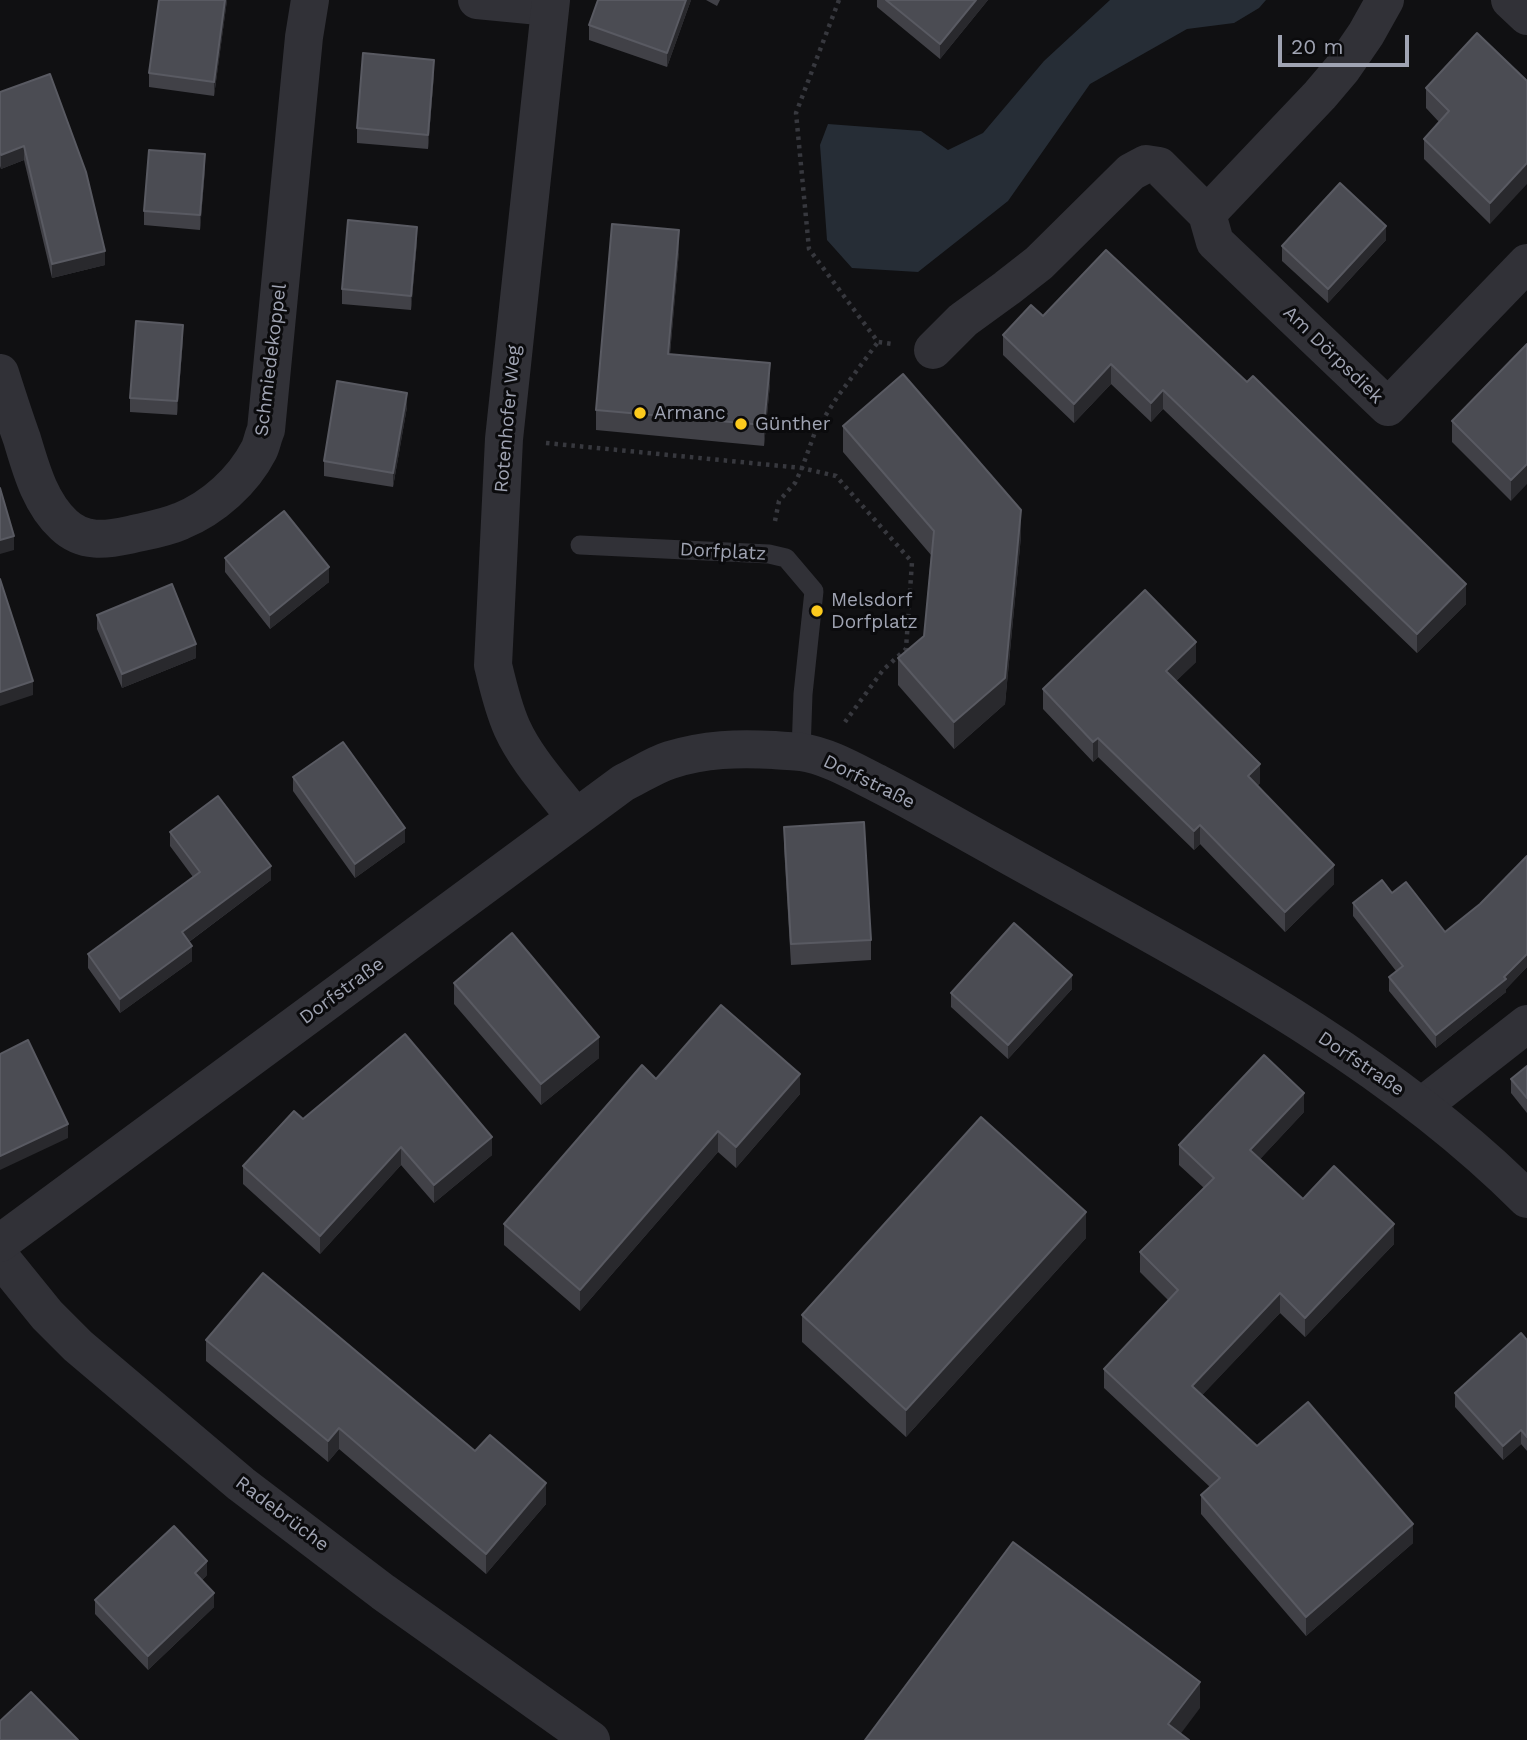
<!DOCTYPE html>
<meta charset="utf-8">
<style>
body{margin:0}
#map{position:relative;width:1527px;height:1740px;overflow:hidden;background:#101012;font-family:"Work Sans",sans-serif}
canvas{display:block}
.scale{position:absolute;left:1278px;top:35px;width:131px;height:32px;box-sizing:border-box;border:4px solid #a0a4b3;border-top:0;padding-left:9px;font-size:21px;line-height:24px;white-space:nowrap;color:#a0a4b3;-webkit-text-stroke:5px #0b0b0d;paint-order:stroke}
</style>
<div id="map">
<canvas width="1527" height="1740"></canvas>
<div class="scale">20 m</div>
</div>
<script>
const g = document.querySelector('canvas').getContext('2d');
g.lineJoin = 'round';
function paint(path, color) { g.fillStyle = color; g.fill(path, 'evenodd'); }
function stroke(path, color, width, dash) { g.strokeStyle = color; g.lineWidth = width; g.lineCap = dash ? 'butt' : 'round'; g.setLineDash(dash || []); g.stroke(path); }
function drawText(font, color, halo, rows, align = 'center') {
  g.font = font + ' "Work Sans",sans-serif'; g.lineWidth = 6; g.setLineDash([]); g.textBaseline = 'middle'; g.strokeStyle = halo; g.fillStyle = color; for (const [text, x, y, turn = 0] of rows) {
    g.save(); g.translate(x, y); g.rotate((+turn || 0) * Math.PI / 180); g.textAlign = isNaN(turn) ? turn : align; if (halo) g.strokeText(text, 0, 0); g.fillText(text, 0, 0); g.restore();
  }
}
paint(new Path2D(`
 M 1110,0 L 1266,0 L 1259,8 L 1234,23 L 1187,29 L 1090,84 L 1008,201 L 918,272 L 852,268 L 827,240 L 820,145 L 828,124 L 921,131 L 948,150 L 983,133 L 1044,61 Z`), '#262d36');
stroke(new Path2D(`
 M 839,0 L 796,113 L 809,249 L 878,342 L 892,344
 M 546,443 L 802,468 L 836,476 L 912,562 L 906,649 L 883,670 L 845,722
 M 775,521 L 779,501 L 795,483 L 802,468 L 815,432 L 838,396 L 878,342`), '#37383e', 4.5, [3.5, 5]);
stroke(new Path2D(`
 M 580,545 L 769,554 L 786,558 L 814,591 L 803,694 L 801,752`), '#313137', 19);
stroke(new Path2D(`
 M 477,0 L 550,7
 M 1510,0 L 1527,16
 M 1207,214 L 1320,95 L 1342,69 L 1366,34 L 1385,0
 M 933,350 L 963,320 L 1007,288 L 1039,263 L 1131,172 L 1146,164 L 1159,166 L 1207,214 L 1215,242 L 1388,407 L 1527,263
 M 0,373 C 7,395 14,417 22,439 C 31,469 40,503 64,525 C 83,543 106,540 129,535 C 146,531 165,528 181,521 C 213,508 243,481 259,450 C 262,444 263,436 266,430 L 304,37 L 310,0
 M 1422,1106 L 1527,1024
 M 0,1257 L 47,1315 L 78,1346 L 241,1484 L 383,1592 L 591,1740`), '#313137', 38);
stroke(new Path2D(`
 M 551,0 L 504,439 L 493,665 C 498,686 503,708 512,728 C 527,761 554,789 575,817
 M 0,1243 L 623,783 C 638,776 654,765 670,760 C 705,749 738,748 774,750 C 783,751 792,751 801,752 C 828,756 855,772 879,784 C 920,805 959,828 999,850 C 1183,953 1377,1049 1527,1199`), '#313137', 38);
paint(new Path2D(`
 M 227,0 L 214,96 L 149,87 L 149,73 Z
 M 691,0 L 667,67 L 589,40 L 589,25 Z
 M 706,0 L 720,0 L 717,6 Z
 M 877,0 L 988,0 L 940,59 L 877,7 Z
 M 434,74 L 428,149 L 357,143 L 357,128 Z
 M 1527,81 L 1490,224 L 1424,159 L 1424,139 L 1439,122 L 1426,108 L 1426,88 Z
 M 0,92 L 105,265 L 52,278 L 24,160 L 1,169 L 0,166 Z
 M 205,169 L 200,230 L 144,225 L 144,211 Z
 M 1386,240 L 1328,303 L 1282,261 L 1282,246 Z
 M 417,241 L 411,310 L 342,304 L 342,289 Z
 M 1106,250 L 1466,604 L 1417,653 L 1163,409 L 1151,422 L 1111,384 L 1074,423 L 1003,355 L 1003,335 L 1043,316 Z
 M 679,251 L 670,354 L 770,384 L 764,446 L 596,430 L 596,410 Z
 M 183,339 L 177,415 L 130,412 L 130,398 Z
 M 1527,344 L 1511,501 L 1452,442 L 1452,421 Z
 M 407,407 L 393,487 L 324,476 L 324,461 Z
 M 843,426 L 1021,536 L 1005,704 L 954,749 L 898,685 L 898,658 L 924,636 L 931,555 L 843,452 Z
 M 225,558 L 329,582 L 270,629 L 225,572 Z
 M 97,615 L 196,658 L 122,688 L 97,629 Z
 M 1196,662 L 1176,681 L 1260,783 L 1257,786 L 1334,884 L 1285,932 L 1200,844 L 1194,850 L 1098,757 L 1093,762 L 1043,709 L 1043,689 Z
 M 293,777 L 405,842 L 355,878 L 293,791 Z
 M 784,827 L 871,940 L 871,960 L 791,965 L 784,847 Z
 M 170,832 L 271,880 L 189,942 L 192,961 L 120,1013 L 88,968 L 88,954 L 193,877 L 170,846 Z
 M 1527,856 L 1527,967 L 1506,989 L 1506,992 L 1436,1048 L 1389,991 L 1389,977 L 1396,971 L 1353,916 L 1353,903 L 1392,893 L 1445,932 L 1480,904 Z
 M 454,983 L 599,1058 L 541,1105 L 454,1004 Z
 M 1072,989 L 1008,1059 L 951,1007 L 951,993 Z
 M 1527,1066 L 1527,1113 L 1511,1093 L 1511,1079 Z
 M 656,1079 L 800,1094 L 736,1168 L 718,1152 L 580,1311 L 504,1245 L 504,1224 Z
 M 1304,1112 L 1260,1159 L 1303,1199 L 1394,1244 L 1305,1337 L 1280,1313 L 1202,1395 L 1257,1446 L 1413,1543 L 1306,1636 L 1201,1514 L 1201,1495 L 1210,1487 L 1104,1388 L 1104,1369 L 1168,1300 L 1140,1272 L 1140,1252 L 1204,1188 L 1179,1165 L 1179,1145 Z
 M 303,1119 L 492,1155 L 434,1203 L 401,1165 L 320,1254 L 243,1184 L 243,1166 Z
 M 1086,1238 L 906,1437 L 802,1342 L 802,1315 Z
 M 206,1340 L 475,1451 L 546,1504 L 486,1574 L 339,1449 L 328,1462 L 206,1361 Z
 M 1527,1340 L 1527,1451 L 1521,1444 L 1503,1460 L 1455,1407 L 1455,1393 Z
 M 207,1575 L 202,1580 L 214,1607 L 148,1670 L 95,1614 L 95,1600 Z`), '#414147');
paint(new Path2D(`
 M 225,0 L 227,0 L 214,96 L 214,82 Z
 M 686,0 L 691,0 L 667,67 L 667,53 Z
 M 976,0 L 988,0 L 940,59 L 940,44 Z
 M 434,60 L 434,74 L 428,149 L 428,135 Z
 M 24,146 L 24,160 L 1,169 L 1,155 Z
 M 205,154 L 205,169 L 200,230 L 200,215 Z
 M 1527,163 L 1527,184 L 1490,224 L 1490,203 Z
 M 1386,226 L 1386,240 L 1328,303 L 1328,289 Z
 M 417,227 L 417,241 L 411,310 L 411,296 Z
 M 679,230 L 679,251 L 668,374 L 668,354 Z
 M 105,251 L 105,265 L 52,278 L 52,264 Z
 M 183,325 L 183,339 L 177,415 L 177,401 Z
 M 770,363 L 770,384 L 764,446 L 764,425 Z
 M 1111,364 L 1111,384 L 1074,423 L 1074,404 Z
 M 1163,390 L 1163,409 L 1151,422 L 1151,403 Z
 M 407,393 L 407,407 L 393,487 L 393,473 Z
 M 1527,464 L 1527,484 L 1511,501 L 1511,480 Z
 M 1021,510 L 1021,536 L 1005,704 L 954,749 L 954,722 Z
 M 14,536 L 14,550 L 0,554 L 0,540 Z
 M 329,567 L 329,582 L 270,629 L 270,615 Z
 M 1466,584 L 1466,604 L 1417,653 L 1417,634 Z
 M 1196,642 L 1196,662 L 1166,691 L 1166,671 Z
 M 196,644 L 196,658 L 122,688 L 122,674 Z
 M 33,681 L 33,695 L 0,706 L 0,692 Z
 M 1098,738 L 1098,757 L 1093,762 L 1093,742 Z
 M 1260,764 L 1260,783 L 1248,795 L 1248,776 Z
 M 1200,825 L 1200,844 L 1194,850 L 1194,831 Z
 M 405,828 L 405,842 L 355,878 L 355,864 Z
 M 1334,865 L 1334,884 L 1285,932 L 1285,912 Z
 M 271,866 L 271,880 L 182,947 L 182,932 Z
 M 192,946 L 192,961 L 120,1013 L 120,999 Z
 M 1527,954 L 1527,967 L 1506,989 L 1506,992 L 1436,1048 L 1436,1035 L 1504,977 Z
 M 1072,975 L 1072,989 L 1008,1059 L 1008,1045 Z
 M 599,1037 L 599,1058 L 541,1105 L 541,1084 Z
 M 800,1074 L 800,1094 L 736,1168 L 736,1147 Z
 M 1304,1093 L 1304,1112 L 1250,1170 L 1250,1150 Z
 M 68,1124 L 68,1138 L 0,1170 L 0,1156 Z
 M 718,1131 L 718,1152 L 580,1311 L 580,1290 Z
 M 492,1137 L 492,1155 L 434,1203 L 434,1185 Z
 M 401,1147 L 401,1165 L 320,1254 L 320,1236 Z
 M 1086,1212 L 1086,1238 L 906,1437 L 906,1410 Z
 M 1394,1224 L 1394,1244 L 1305,1337 L 1305,1318 Z
 M 1280,1293 L 1280,1313 L 1192,1406 L 1192,1386 Z
 M 339,1428 L 339,1449 L 328,1462 L 328,1441 Z
 M 1521,1430 L 1521,1444 L 1503,1460 L 1503,1446 Z
 M 546,1483 L 546,1504 L 486,1574 L 486,1554 Z
 M 1413,1524 L 1413,1543 L 1306,1636 L 1306,1617 Z
 M 207,1561 L 207,1575 L 195,1587 L 195,1573 Z
 M 214,1593 L 214,1607 L 148,1670 L 148,1656 Z
 M 1200,1682 L 1200,1708 L 1176,1740 L 1168,1724 Z`), '#29292d');
const building = new Path2D(`
 M 159,0 L 225,0 L 214,82 L 149,73 Z
 M 598,0 L 686,0 L 667,53 L 589,25 Z
 M 886,0 L 976,0 L 940,44 Z
 M 1477,33 L 1527,81 L 1527,163 L 1490,203 L 1424,139 L 1449,111 L 1426,88 Z
 M 363,53 L 434,60 L 428,135 L 357,128 Z
 M 50,74 L 86,172 L 105,251 L 52,264 L 24,146 L 1,155 L 0,152 L 0,92 Z
 M 149,150 L 205,154 L 200,215 L 144,211 Z
 M 1340,183 L 1386,226 L 1328,289 L 1282,246 Z
 M 348,220 L 417,227 L 411,296 L 342,289 Z
 M 612,224 L 679,230 L 668,354 L 770,363 L 764,425 L 596,410 Z
 M 1106,250 L 1247,382 L 1253,376 L 1466,584 L 1417,634 L 1163,390 L 1151,403 L 1111,364 L 1074,404 L 1003,335 L 1031,305 L 1043,316 Z
 M 136,321 L 183,325 L 177,401 L 130,398 Z
 M 1527,344 L 1527,464 L 1511,480 L 1452,421 Z
 M 903,374 L 1021,510 L 1005,678 L 954,722 L 898,658 L 924,636 L 934,531 L 843,426 Z
 M 337,381 L 407,393 L 393,473 L 324,461 Z
 M 0,488 L 14,536 L 0,540 Z
 M 284,511 L 329,567 L 270,615 L 225,558 Z
 M 0,579 L 33,681 L 0,692 Z
 M 172,584 L 196,644 L 122,674 L 97,615 Z
 M 1145,590 L 1196,642 L 1166,671 L 1260,764 L 1248,776 L 1334,865 L 1285,912 L 1200,825 L 1194,831 L 1098,738 L 1093,742 L 1043,689 Z
 M 343,742 L 405,828 L 355,864 L 293,777 Z
 M 218,796 L 271,866 L 182,932 L 192,946 L 120,999 L 88,954 L 200,872 L 170,832 Z
 M 864,822 L 871,940 L 791,944 L 784,827 Z
 M 1527,856 L 1527,954 L 1504,977 L 1506,979 L 1436,1035 L 1389,977 L 1403,966 L 1353,903 L 1382,880 L 1392,893 L 1406,882 L 1445,932 L 1480,904 Z
 M 1014,923 L 1072,975 L 1008,1045 L 951,993 Z
 M 512,933 L 599,1037 L 541,1084 L 454,983 Z
 M 721,1005 L 800,1074 L 736,1147 L 718,1131 L 580,1290 L 504,1224 L 642,1065 L 656,1079 Z
 M 405,1034 L 492,1137 L 434,1185 L 401,1147 L 320,1236 L 243,1166 L 294,1111 L 303,1119 Z
 M 28,1040 L 68,1124 L 0,1156 L 0,1054 Z
 M 1264,1055 L 1304,1093 L 1250,1150 L 1303,1199 L 1334,1166 L 1394,1224 L 1305,1318 L 1280,1293 L 1192,1386 L 1257,1446 L 1308,1402 L 1413,1524 L 1306,1617 L 1201,1495 L 1220,1478 L 1104,1369 L 1178,1290 L 1140,1252 L 1214,1178 L 1179,1145 Z
 M 1527,1066 L 1527,1098 L 1511,1079 Z
 M 981,1117 L 1086,1212 L 906,1410 L 802,1315 Z
 M 263,1273 L 475,1451 L 490,1435 L 546,1483 L 486,1554 L 339,1428 L 328,1441 L 206,1340 Z
 M 1521,1333 L 1527,1340 L 1527,1437 L 1521,1430 L 1503,1446 L 1455,1393 Z
 M 174,1526 L 207,1561 L 195,1573 L 214,1593 L 148,1656 L 95,1600 Z
 M 1013,1542 L 1200,1682 L 1168,1724 L 1189,1740 L 865,1740 Z
 M 31,1692 L 78,1740 L 0,1740 L 0,1721 Z`);
paint(building, '#4b4c53');
stroke(building, '#595a62', 2);
for (const [x, y, r, color] of [
 [640,413,7,"#fcca1d"],
 [741,424,7,"#fcca1d"],
 [817,611,7,"#fcca1d"]
]) { const dot = new Path2D(); dot.arc(x, y, r, 0, 2 * Math.PI); g.fillStyle = color; g.fill(dot); stroke(dot, '#0b0b0d', 2.5); }
drawText('19px', '#a0a4b3', '#0b0b0d', [
 ["Am Dörpsdiek",1333,355,44],
 ["Schmiedekoppel",271,360,-83],
 ["Rotenhofer Weg",508,419,-85],
 ["Dorfplatz",723,552,3],
 ["Dorfstraße",869,782,26],
 ["Dorfstraße",342,991,-36],
 ["Dorfstraße",1361,1064,34],
 ["Radebrüche",282,1514,37]
]);
drawText('19px', '#a0a4b3', '#0b0b0d', [
 ["Armanc",654,413],
 ["Günther",755,424],
 ["Melsdorf",831,600],
 ["Dorfplatz",831,622]
], 'left');
</script>
